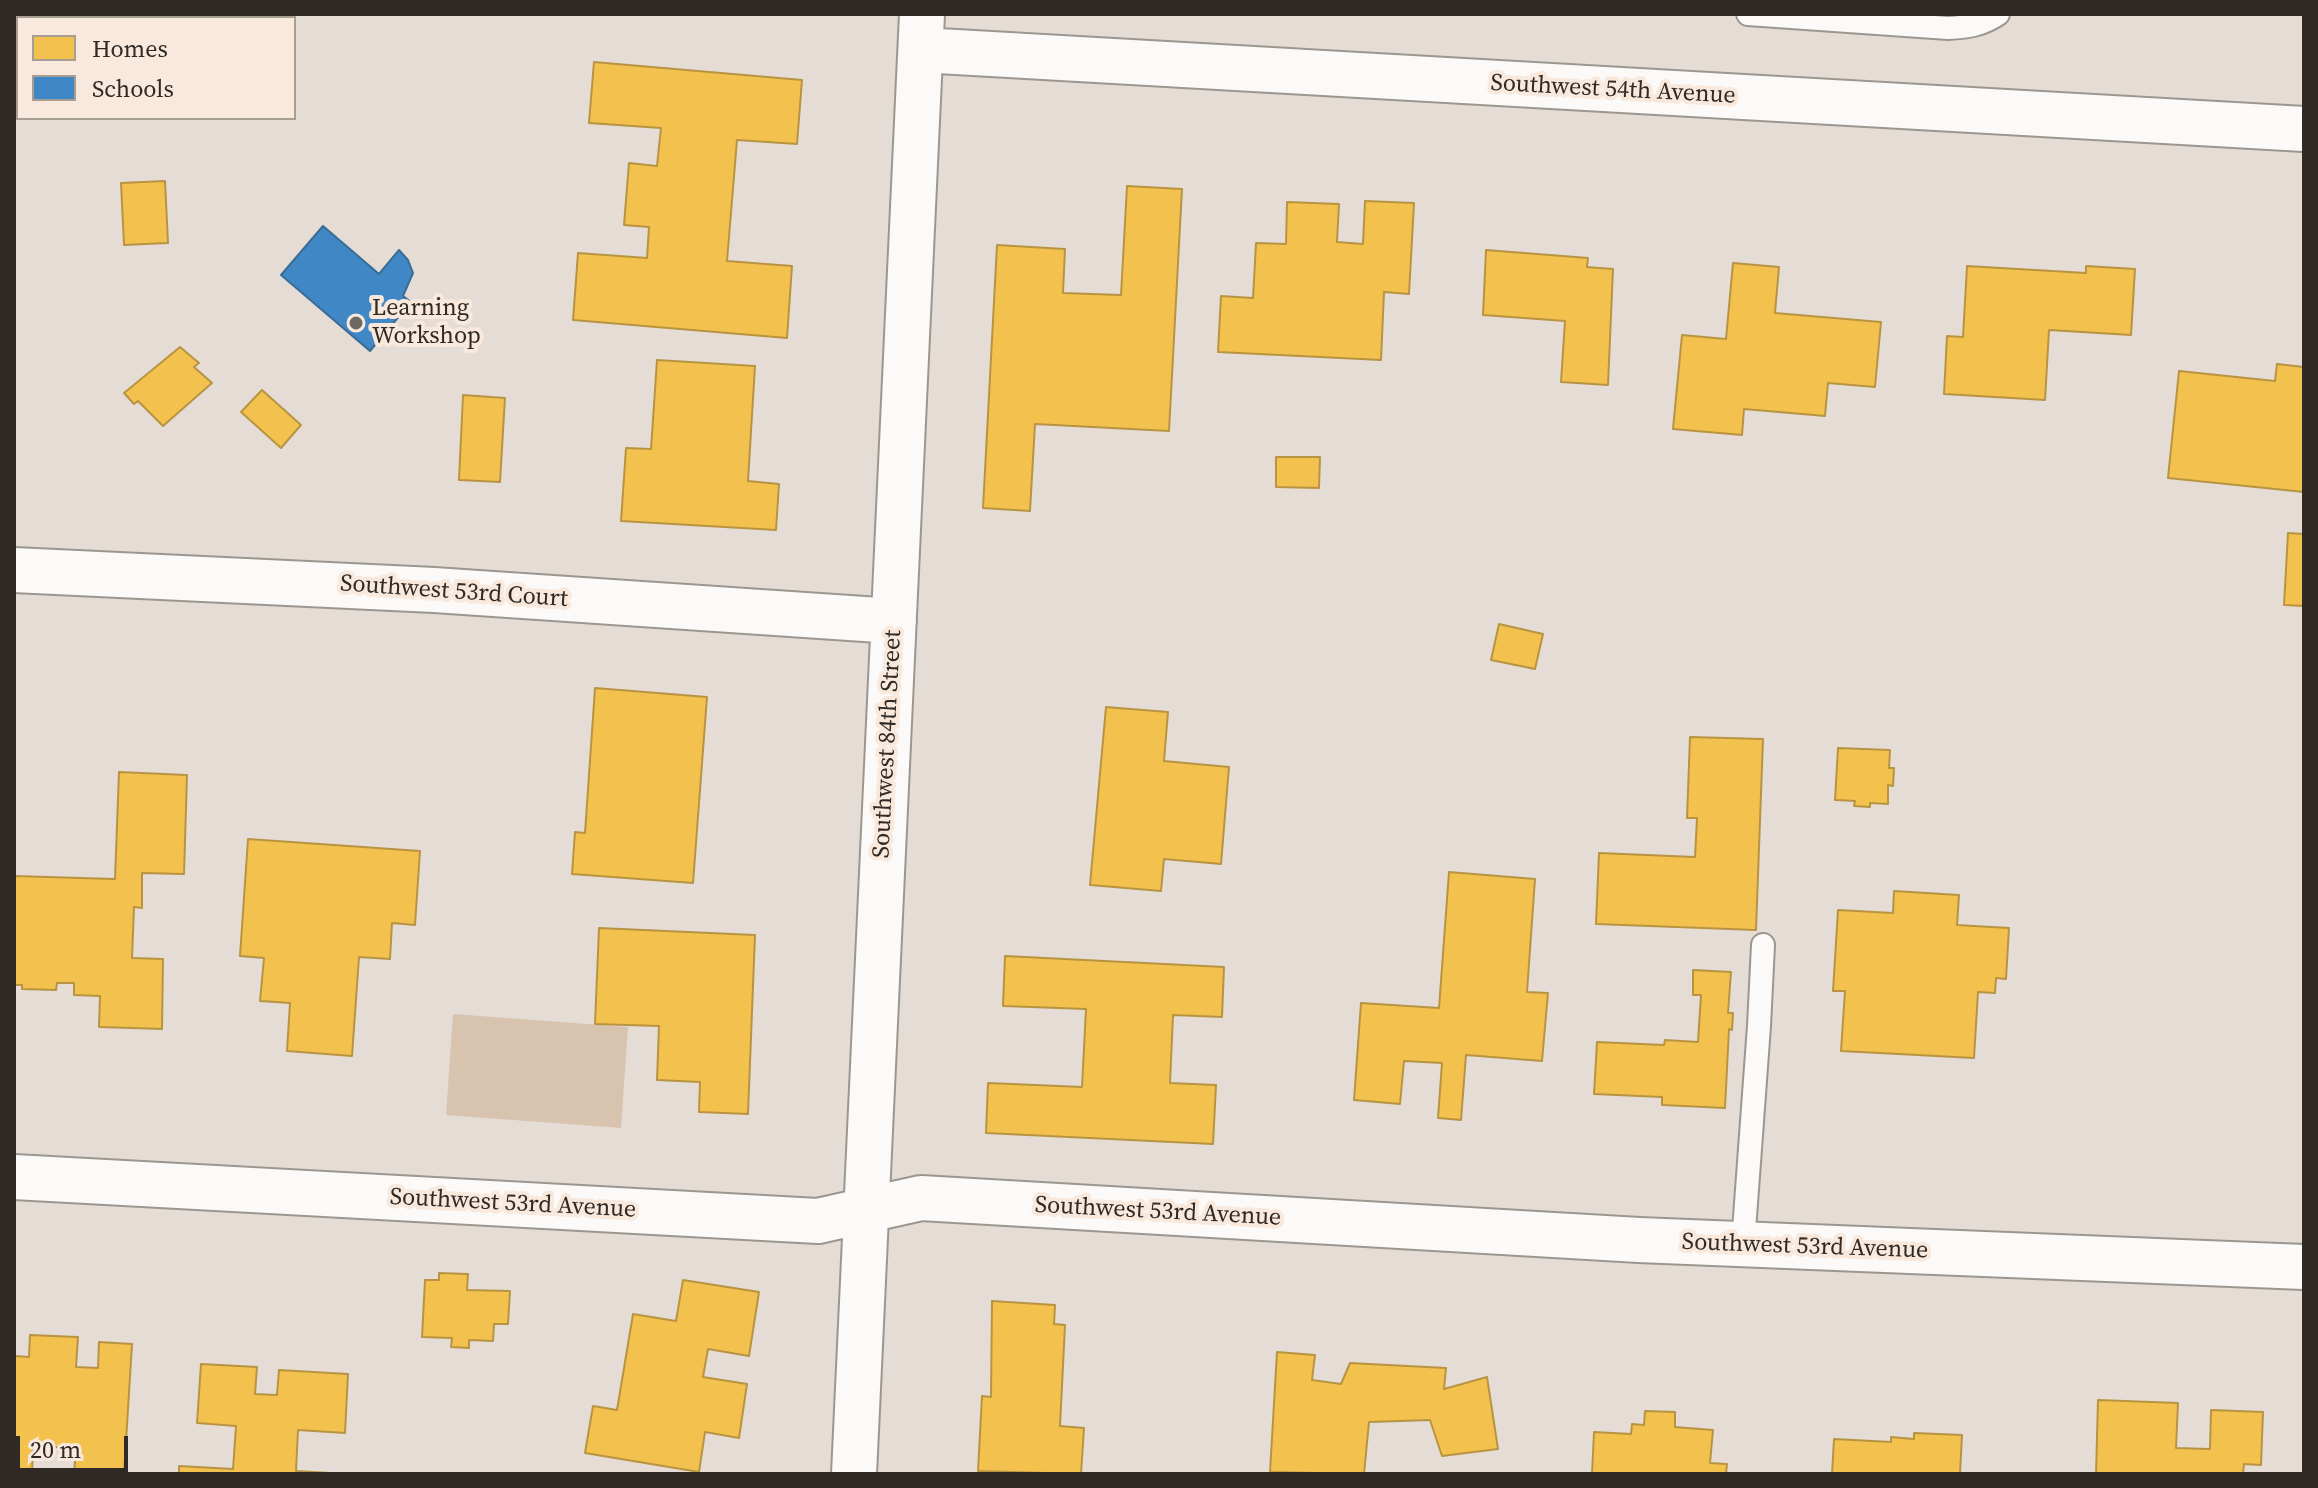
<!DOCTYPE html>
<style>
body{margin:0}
#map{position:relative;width:2318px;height:1488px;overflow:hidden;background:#e5ddd5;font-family:"Source Serif 4",serif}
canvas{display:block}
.frame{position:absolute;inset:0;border:16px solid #302a26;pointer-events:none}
.legend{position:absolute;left:16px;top:16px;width:280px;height:104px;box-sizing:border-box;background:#f8e9dc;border:2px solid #a89d93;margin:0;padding:10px 14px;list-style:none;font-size:24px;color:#302a26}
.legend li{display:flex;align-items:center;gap:16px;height:40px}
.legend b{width:40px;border:2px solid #a89d93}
.scale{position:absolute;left:16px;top:1436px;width:112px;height:36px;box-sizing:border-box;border:4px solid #302a26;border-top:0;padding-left:10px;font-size:24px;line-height:28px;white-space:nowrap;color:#302a26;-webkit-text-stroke:6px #f8e9dc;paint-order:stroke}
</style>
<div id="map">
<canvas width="2318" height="1488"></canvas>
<div class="frame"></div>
<ul class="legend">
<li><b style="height:22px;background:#f2c14e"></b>Homes</li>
<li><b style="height:22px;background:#3f88c5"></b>Schools</li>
</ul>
<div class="scale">20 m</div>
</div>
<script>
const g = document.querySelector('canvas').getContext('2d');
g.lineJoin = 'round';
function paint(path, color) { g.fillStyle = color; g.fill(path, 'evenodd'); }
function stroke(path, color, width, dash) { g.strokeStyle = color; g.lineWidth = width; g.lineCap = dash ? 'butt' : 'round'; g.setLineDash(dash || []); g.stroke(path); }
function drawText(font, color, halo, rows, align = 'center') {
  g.font = font + ' "Source Serif 4",serif'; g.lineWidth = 8; g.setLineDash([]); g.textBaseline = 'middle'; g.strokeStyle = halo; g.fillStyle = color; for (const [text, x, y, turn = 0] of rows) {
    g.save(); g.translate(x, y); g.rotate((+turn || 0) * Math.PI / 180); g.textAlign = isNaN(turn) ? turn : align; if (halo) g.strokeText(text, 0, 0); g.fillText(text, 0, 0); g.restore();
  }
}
paint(new Path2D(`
 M 453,1014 L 628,1027 L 621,1128 L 446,1115 Z`), '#d8c3af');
const homes = new Path2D(`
 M 594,62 L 802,80 L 797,144 L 737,140 L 727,261 L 792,266 L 787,338 L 573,320 L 578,253 L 647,258 L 649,227 L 624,225 L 629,163 L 657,166 L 661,128 L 589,123 Z
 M 165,181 L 168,243 L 124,245 L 121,183 Z
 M 1127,186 L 1182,189 L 1169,431 L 1035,424 L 1030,511 L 983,508 L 997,245 L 1065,249 L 1063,293 L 1121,295 Z
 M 1365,201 L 1414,203 L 1409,294 L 1384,292 L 1381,360 L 1218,352 L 1221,296 L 1253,298 L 1256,243 L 1286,244 L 1287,202 L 1339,204 L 1337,242 L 1363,244 Z
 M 1486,250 L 1588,258 L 1587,267 L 1613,269 L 1608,385 L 1561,382 L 1565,321 L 1483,315 Z
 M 1733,263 L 1779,267 L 1775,313 L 1881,322 L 1875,387 L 1828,383 L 1825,416 L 1744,409 L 1742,435 L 1673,429 L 1682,335 L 1726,339 Z
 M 1967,266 L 2086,273 L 2086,266 L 2135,269 L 2131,335 L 2049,330 L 2045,400 L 1944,394 L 1947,336 L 1963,337 Z
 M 180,347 L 199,363 L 194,367 L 212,383 L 163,426 L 138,401 L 134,404 L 124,393 Z
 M 657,360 L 755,366 L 748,481 L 779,484 L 776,530 L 621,521 L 626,448 L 651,449 Z
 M 2277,364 L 2304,367 L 2304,492 L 2168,478 L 2179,371 L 2275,381 Z
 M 262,390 L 301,425 L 281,448 L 241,412 Z
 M 463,395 L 505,398 L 500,482 L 459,480 Z
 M 1276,457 L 1320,457 L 1319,488 L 1276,487 Z
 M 2288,533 L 2304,534 L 2304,606 L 2284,605 Z
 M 1499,624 L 1543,634 L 1535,669 L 1491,660 Z
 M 595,688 L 707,697 L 693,883 L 572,874 L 575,832 L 585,833 Z
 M 1106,707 L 1168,712 L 1164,761 L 1229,767 L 1221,864 L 1164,859 L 1161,891 L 1090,885 Z
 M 1690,737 L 1763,739 L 1756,930 L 1596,924 L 1599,853 L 1695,857 L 1697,818 L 1687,818 Z
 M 1838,748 L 1890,750 L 1889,768 L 1894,768 L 1893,786 L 1888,785 L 1888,804 L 1870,803 L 1870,807 L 1854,806 L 1855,801 L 1835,800 Z
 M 119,772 L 187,775 L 184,874 L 142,873 L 142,908 L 134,907 L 132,958 L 163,959 L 162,1029 L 99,1027 L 100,996 L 74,995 L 74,983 L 57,983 L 56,990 L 22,989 L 22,985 L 14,985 L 14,876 L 115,879 Z
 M 248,839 L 420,851 L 415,925 L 392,923 L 390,959 L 359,957 L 352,1056 L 287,1051 L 290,1003 L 260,1001 L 264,958 L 240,956 Z
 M 1449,872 L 1535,879 L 1527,992 L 1548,993 L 1542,1061 L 1466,1055 L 1461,1120 L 1438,1118 L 1442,1063 L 1404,1061 L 1400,1104 L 1354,1100 L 1361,1003 L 1439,1008 Z
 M 1894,891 L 1959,895 L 1957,925 L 2009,928 L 2006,979 L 1996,978 L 1995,993 L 1978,992 L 1974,1058 L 1841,1051 L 1845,991 L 1833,991 L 1838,910 L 1893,913 Z
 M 599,928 L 755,935 L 748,1114 L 699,1112 L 700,1082 L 657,1080 L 659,1026 L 595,1024 Z
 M 1005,956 L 1224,967 L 1222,1017 L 1173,1015 L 1170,1083 L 1216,1085 L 1213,1144 L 986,1133 L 988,1083 L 1082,1087 L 1086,1009 L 1003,1006 Z
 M 1693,970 L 1731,972 L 1728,1013 L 1733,1013 L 1732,1030 L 1729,1029 L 1725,1108 L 1662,1105 L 1662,1097 L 1594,1094 L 1597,1042 L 1664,1045 L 1665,1040 L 1698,1042 L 1701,995 L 1693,995 Z
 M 439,1273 L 468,1274 L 467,1290 L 510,1291 L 508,1324 L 494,1324 L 493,1341 L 469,1340 L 469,1348 L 451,1347 L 452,1338 L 422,1337 L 425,1280 L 439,1280 Z
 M 683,1280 L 759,1292 L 749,1356 L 708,1349 L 703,1377 L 747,1384 L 739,1438 L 705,1432 L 699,1472 L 585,1453 L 593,1406 L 617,1410 L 633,1314 L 676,1321 Z
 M 992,1301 L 1055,1305 L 1054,1324 L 1065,1325 L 1060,1426 L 1084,1428 L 1081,1474 L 978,1471 L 982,1396 L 991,1397 Z
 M 30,1335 L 78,1337 L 76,1367 L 98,1368 L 99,1342 L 132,1344 L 124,1474 L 74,1474 L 76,1448 L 33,1446 L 32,1474 L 14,1474 L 14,1356 L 29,1357 Z
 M 1277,1352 L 1315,1355 L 1312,1380 L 1341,1384 L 1350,1363 L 1446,1368 L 1444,1389 L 1487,1377 L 1498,1449 L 1442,1456 L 1430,1420 L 1369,1422 L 1364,1474 L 1270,1472 Z
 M 201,1364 L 257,1367 L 255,1394 L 277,1395 L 279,1370 L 348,1374 L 345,1433 L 298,1430 L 296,1471 L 347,1474 L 179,1474 L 179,1466 L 233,1469 L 236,1426 L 197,1423 Z
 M 2098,1400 L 2178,1403 L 2176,1448 L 2210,1449 L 2211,1410 L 2263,1412 L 2261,1465 L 2244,1464 L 2243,1474 L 2096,1474 Z
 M 1645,1411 L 1675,1412 L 1675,1427 L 1713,1430 L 1710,1463 L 1727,1464 L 1726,1474 L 1592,1474 L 1594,1432 L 1631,1434 L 1632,1424 L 1644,1425 Z
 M 1914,1433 L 1962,1435 L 1960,1474 L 1832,1474 L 1834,1439 L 1891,1442 L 1891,1437 L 1914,1439 Z`);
paint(homes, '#f2c14e');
stroke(homes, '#b89442', 2);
const schools = new Path2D(`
 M 323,226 L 379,274 L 399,250 L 408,260 L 413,273 L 403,296 L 411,302 L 370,351 L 281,275 Z`);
paint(schools, '#3f88c5');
stroke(schools, '#3a6c95', 2);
const lane = new Path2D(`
 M 1748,14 L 1948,28 C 1968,27 1982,25 1998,14
 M 1743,1244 L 1759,1026 L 1763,945`);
const street = new Path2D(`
 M 921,50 L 2304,129
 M 14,570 L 434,590 L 894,621
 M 14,1177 L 818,1221 L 921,1198 L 1639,1240 L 2304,1267
 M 854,1474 L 922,14`);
stroke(lane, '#9c9690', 26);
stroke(street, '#9c9690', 48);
stroke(lane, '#fbfaf9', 22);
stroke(street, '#fbfaf9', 44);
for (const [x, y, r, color] of [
 [356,323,8,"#6f6963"]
]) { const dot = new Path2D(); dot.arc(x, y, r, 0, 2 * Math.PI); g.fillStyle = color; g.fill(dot); stroke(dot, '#f8e9dc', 3); }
drawText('24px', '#302a26', '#f8e9dc', [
 ["Southwest 54th Avenue",1613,90,3],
 ["Southwest 53rd Court",454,592,4],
 ["Southwest 84th Street",888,744,-87],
 ["Southwest 53rd Avenue",513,1204,3],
 ["Southwest 53rd Avenue",1158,1212,3],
 ["Southwest 53rd Avenue",1805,1247,2]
]);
drawText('24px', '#302a26', '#f8e9dc', [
 ["Learning",372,309],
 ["Workshop",372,337]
], 'left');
</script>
